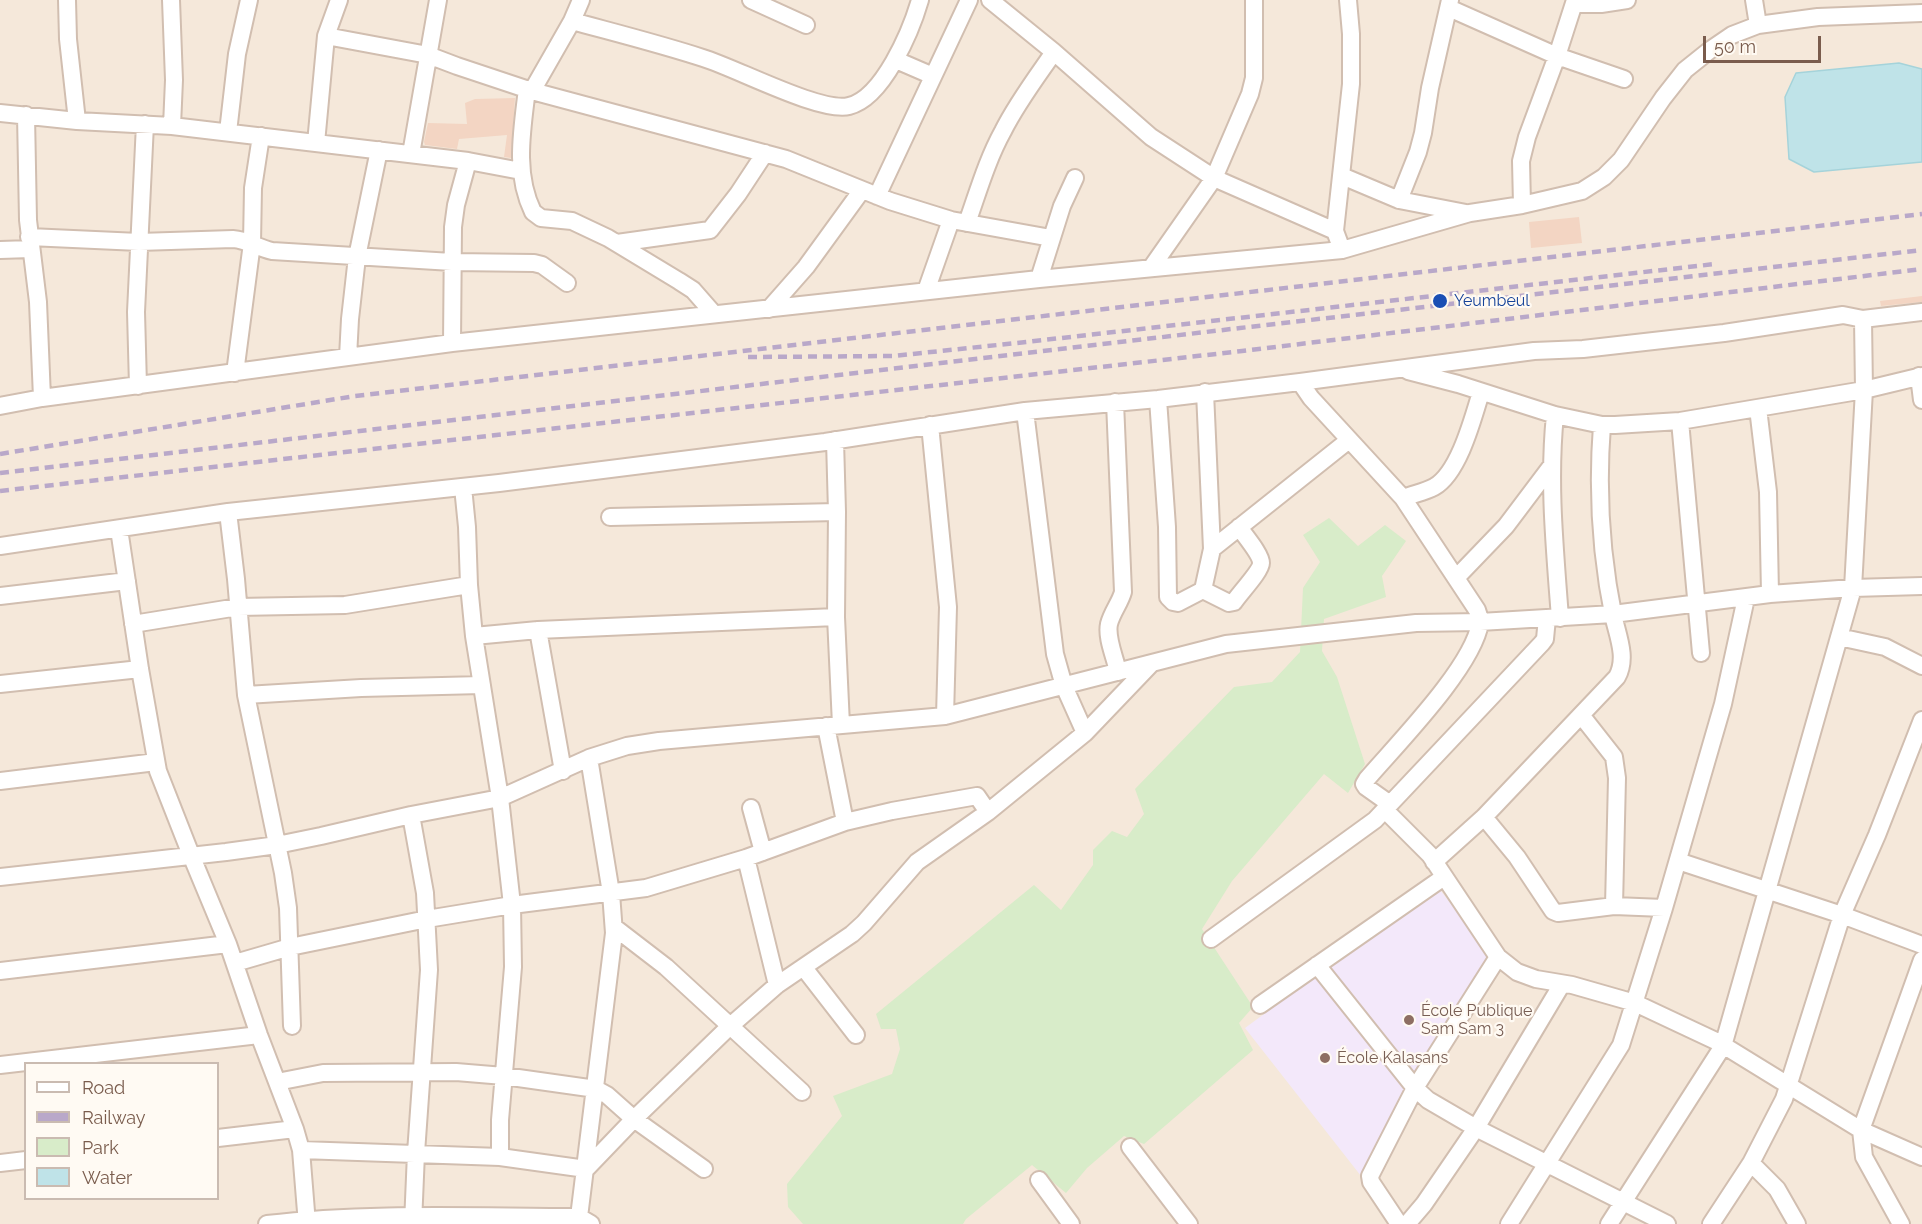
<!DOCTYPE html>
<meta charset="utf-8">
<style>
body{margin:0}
#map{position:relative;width:1922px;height:1224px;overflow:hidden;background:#fdf6ec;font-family:Raleway,sans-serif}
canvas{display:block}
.legend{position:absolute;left:24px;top:1062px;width:195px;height:138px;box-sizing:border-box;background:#fffaf3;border:2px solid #cabbb1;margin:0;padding:8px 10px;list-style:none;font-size:18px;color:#7a5c4d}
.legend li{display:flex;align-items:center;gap:12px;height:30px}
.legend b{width:30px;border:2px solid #cabbb1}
.scale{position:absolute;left:1703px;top:36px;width:118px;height:27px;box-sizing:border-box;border:3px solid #7a5c4d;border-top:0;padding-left:8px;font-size:18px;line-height:21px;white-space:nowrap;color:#7a5c4d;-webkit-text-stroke:4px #fffaf3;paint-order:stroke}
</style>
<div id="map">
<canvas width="1922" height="1224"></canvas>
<ul class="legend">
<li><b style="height:8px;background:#fff"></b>Road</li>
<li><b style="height:8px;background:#b9a8c9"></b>Railway</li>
<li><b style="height:16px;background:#d8ecc9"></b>Park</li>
<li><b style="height:16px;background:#bfe3e8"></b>Water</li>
</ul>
<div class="scale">50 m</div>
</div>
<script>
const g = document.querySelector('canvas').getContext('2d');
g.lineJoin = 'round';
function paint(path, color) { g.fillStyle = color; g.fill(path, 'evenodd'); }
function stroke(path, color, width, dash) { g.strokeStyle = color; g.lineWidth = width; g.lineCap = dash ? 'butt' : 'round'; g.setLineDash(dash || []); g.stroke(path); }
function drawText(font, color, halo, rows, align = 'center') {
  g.font = font + ' Raleway,sans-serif'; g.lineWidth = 4.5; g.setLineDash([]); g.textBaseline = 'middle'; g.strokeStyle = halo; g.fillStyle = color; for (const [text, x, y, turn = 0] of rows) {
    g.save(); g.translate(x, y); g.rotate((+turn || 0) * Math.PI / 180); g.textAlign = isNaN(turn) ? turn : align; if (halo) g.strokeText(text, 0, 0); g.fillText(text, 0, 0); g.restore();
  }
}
paint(new Path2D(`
 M 0,0 L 1922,0 L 1922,1224 L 0,1224 ZM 26,1064 L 218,1064 L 218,1198 L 26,1198 Z`), '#f5e8da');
paint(new Path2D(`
 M 1441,891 L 1490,955 L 1414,1073 L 1327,968 Z
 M 1317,975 L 1407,1088 L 1361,1176 L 1245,1028 Z`), '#f3e8fa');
paint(new Path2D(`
 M 1329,518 L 1358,546 L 1385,525 L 1406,541 L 1382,576 L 1386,597 L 1324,619 L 1322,651 L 1337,677 L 1365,764 L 1348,793 L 1324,774 L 1232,881 L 1202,929 L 1253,1007 L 1239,1023 L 1253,1050 L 1144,1144 L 1124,1136 L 1087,1168 L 1066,1193 L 1032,1165 L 966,1219 L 963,1224 L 803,1224 L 788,1207 L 787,1184 L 842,1116 L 833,1096 L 892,1074 L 900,1049 L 896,1029 L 881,1029 L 876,1014 L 1034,885 L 1061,910 L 1093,865 L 1093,850 L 1112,831 L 1127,837 L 1144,814 L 1135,789 L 1234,687 L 1272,682 L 1300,652 L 1303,588 L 1320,562 L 1303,535 Z`), '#d8ecc9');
const water = new Path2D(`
 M 1899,63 L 1922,69 L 1922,162 L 1814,172 L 1789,159 L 1785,97 L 1796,73 Z`);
paint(water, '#bfe3e8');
stroke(water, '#a5d3da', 1.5);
paint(new Path2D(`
 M 515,98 L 511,158 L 504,157 L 507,135 L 459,139 L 457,149 L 425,145 L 424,142 L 428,123 L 467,124 L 465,103 L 475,99 Z
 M 1579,217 L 1582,243 L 1531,248 L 1529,222 Z
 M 1922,296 L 1922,302 L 1881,306 L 1880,301 Z`), '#f3d5c3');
const minor = new Path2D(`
 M 67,0 L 68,39 L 77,121
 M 171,0 L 174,80 L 172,126
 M 751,0 L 806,25
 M 990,0 L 1054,52 L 1151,137 L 1214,178 L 1335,231 L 1342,250
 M 1754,0 L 1758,25
 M 1574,4 L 1601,4 L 1627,0
 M 1449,8 L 1557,56 L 1624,79
 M 572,21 C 616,33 660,44 703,58 C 736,68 820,113 849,106 C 883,98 911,31 920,0
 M 326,36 L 428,55 L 457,66 L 532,91 L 786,159 L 890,201 L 951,220 L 1051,238
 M 896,60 L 933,76
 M 527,89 C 522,131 514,173 533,212 L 541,218 L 572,221 L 608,238 L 679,281 L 693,290 L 714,314
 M 532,91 L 572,21 L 581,0
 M 0,113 L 77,121 L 172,126 L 468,161 L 521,171
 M 26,115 L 28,220 L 38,302 L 42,398
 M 228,132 L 237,54 L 249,0
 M 316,143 L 326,36 L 339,0
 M 411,154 L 438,0
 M 1342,176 L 1399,200 L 1466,213
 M 877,196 L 969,0
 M 1399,200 L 1418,152 L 1423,133 L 1430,88 L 1450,0
 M 1522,205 L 1521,161 L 1527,137 L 1557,56 L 1575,0
 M 967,223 C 978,192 987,160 1003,131 C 1017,103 1036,78 1054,52
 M 1335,231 L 1351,84 L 1351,34 L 1348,0
 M 29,237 L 139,242 L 233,239 C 248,240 258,248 272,251 L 452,262 L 534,263 L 542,265 L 567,283
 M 617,243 L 710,230 L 738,194 L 765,153
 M 0,250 L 31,249
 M 1151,268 L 1214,178 L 1250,94 L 1254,78 L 1254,0
 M 1039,279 L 1062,206 L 1075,178
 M 926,291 L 951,220
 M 769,309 L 806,267 L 862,190
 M 452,343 L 453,227 L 456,205 L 468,161
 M 348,357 L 350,319 L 357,257 L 379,150
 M 1408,371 L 1458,384 L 1555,415 L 1602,425 L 1615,425 L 1680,421 L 1864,390 L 1922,376
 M 235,373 L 252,243 L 253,188 L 261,136
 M 1919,376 L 1922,400
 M 1300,382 L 1311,398 L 1403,498 L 1477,610 C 1478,614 1481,619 1480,623 C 1473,667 1397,744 1367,779 L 1364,784 L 1366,787 L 1390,804
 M 138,386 L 136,312 L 145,124
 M 1158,399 L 1167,527 L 1168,597 L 1173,602 L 1178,603 L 1203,590 L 1212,549 L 1205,392
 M 1115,402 L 1123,592 C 1120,603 1112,612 1109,624 C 1106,638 1115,657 1118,672
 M 0,406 L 42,398 L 452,343 L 1039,279 L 1342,250 L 1470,213 L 1522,205 L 1582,191 L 1604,177 L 1621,160 L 1663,98 L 1685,70 L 1710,50 L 1732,35 L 1758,25 L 1818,17 L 1922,13
 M 1758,408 L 1768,492 L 1770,594
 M 1025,411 L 1055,654 L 1064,686 L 1085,733
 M 1555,415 C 1548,483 1555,550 1560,618
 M 1680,421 L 1701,653
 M 930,425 L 948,607 L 945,716
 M 835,440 L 837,512 L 836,617 L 841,725
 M 463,487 L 467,527 L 469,585 L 474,636 L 500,798 L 512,905 L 513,967 L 500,1120 L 500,1157
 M 1403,498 C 1413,494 1425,492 1434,487 C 1459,473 1473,418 1481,392
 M 228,512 L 236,579 L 246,695 L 283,873 L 288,908 L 292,1026
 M 610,517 L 837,512
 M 119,529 L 140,669 L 158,771 L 191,855 L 228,944 L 259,1035 L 295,1129 L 301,1150 L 307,1224
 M 0,546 L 228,512 L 499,483 L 825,442 L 1025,411 L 1158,399 L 1300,382 L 1534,351 L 1583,349 L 1724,333 L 1843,315 L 1863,319 L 1922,312
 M 1212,549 L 1349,440
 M 1456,578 L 1506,526 L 1552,465
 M 1203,590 L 1229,603 L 1234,602 C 1239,594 1261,571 1261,563 C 1261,554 1244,535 1239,527
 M 0,596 L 127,581
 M 133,624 L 238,607 L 345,605 L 469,585
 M 538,630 L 563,771
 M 474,636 L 538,630 L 836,617
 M 1839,637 L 1885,647 L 1922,666
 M 0,684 L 140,669
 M 246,695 L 361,688 L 482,685
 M 1581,715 L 1614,757 L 1617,778 L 1614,906
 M 826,726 L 845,822
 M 0,781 L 156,762
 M 751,808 L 763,852
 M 1385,810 L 1430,855 L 1498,957 L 1517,972 L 1536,979 L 1572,985 L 1635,1003 L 1718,1042 L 1861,1130 L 1922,1157
 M 411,815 L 425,893 L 429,970 L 416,1153 L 413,1224
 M 1484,817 L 1517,857 L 1553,911 L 1558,913 L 1614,906 L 1664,908
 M 746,858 L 777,985
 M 1678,861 L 1842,915 L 1922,945
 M 1434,862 L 1484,817 L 1617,677 C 1627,659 1619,639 1614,619 C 1601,556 1597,489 1602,425
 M 0,877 L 226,852 L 277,845 L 321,836 L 411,815 L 500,798 L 589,758 L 627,746 L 659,741 L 945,716 L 1226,644 L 1416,623 L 1480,622 L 1613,614 L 1770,594 L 1853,588 L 1922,586
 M 614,927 L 666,967 L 802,1092
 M 1211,939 L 1375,820 L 1542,643 L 1545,639 L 1547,618
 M 235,963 L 290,947 L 427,919 L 512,905 L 646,888 L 746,858 L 845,822 L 892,811 L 977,796 L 988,812
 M 1317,965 L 1415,1088 L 1428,1100 L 1476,1128 L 1667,1224
 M 804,968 L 856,1035
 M 0,971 L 228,944
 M 1260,1005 L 1444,877
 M 0,1065 L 259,1035
 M 277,1082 L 323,1073 L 456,1072 L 504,1076 L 596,1089 L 607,1095 L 634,1119 L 704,1169
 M 218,1138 L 295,1129
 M 1130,1147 L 1189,1224
 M 301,1150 L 500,1157 L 586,1169 L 634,1119 L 729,1027 L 777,985 L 852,934 L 864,923 L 917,862 L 988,812 L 1085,733 L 1151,664
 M 0,1163 L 26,1160
 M 1751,1163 L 1777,1189 L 1797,1224
 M 1039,1180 L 1071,1224
 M 579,1217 L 614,933 L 611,893 L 589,758
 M 267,1224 C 370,1212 476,1217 579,1217 L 591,1224
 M 1399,1224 L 1371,1182 L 1370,1176 L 1415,1088 L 1498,957
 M 1407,1224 L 1424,1204 L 1476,1128 L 1562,984
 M 1509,1224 L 1621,1045 L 1664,908 L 1723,704 L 1746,598
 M 1609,1224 L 1723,1046 L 1853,588 L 1864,390 L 1863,319
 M 1711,1224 L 1751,1163 L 1784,1099 L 1842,915 L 1877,835 L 1922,720
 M 1901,1224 L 1864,1157 L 1861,1130 L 1922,960`);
stroke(minor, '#d1beb0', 20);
stroke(minor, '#fff', 16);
stroke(new Path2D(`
 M 748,357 L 893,356 L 1026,342 L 1715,264
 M 0,454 L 355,396 L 1922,214
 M 0,473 L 1240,328 L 1922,250
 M 0,491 L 1242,351 L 1922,269`), '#b9a8c9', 4.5, [9, 6]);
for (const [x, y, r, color] of [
 [1440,301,8,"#1a4fb4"],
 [1409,1020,6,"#8d6e63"],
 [1325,1058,6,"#8d6e63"]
]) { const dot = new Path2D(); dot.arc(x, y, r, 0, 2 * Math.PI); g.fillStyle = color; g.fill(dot); stroke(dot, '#fffaf3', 2); }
drawText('16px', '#164399', '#fffaf3', [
 ["Yeumbeul",1454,301]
], 'left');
drawText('16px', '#785e54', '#fffaf3', [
 ["École Publique",1421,1011],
 ["Sam Sam 3",1421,1029],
 ["École Kalasans",1337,1058]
], 'left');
</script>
